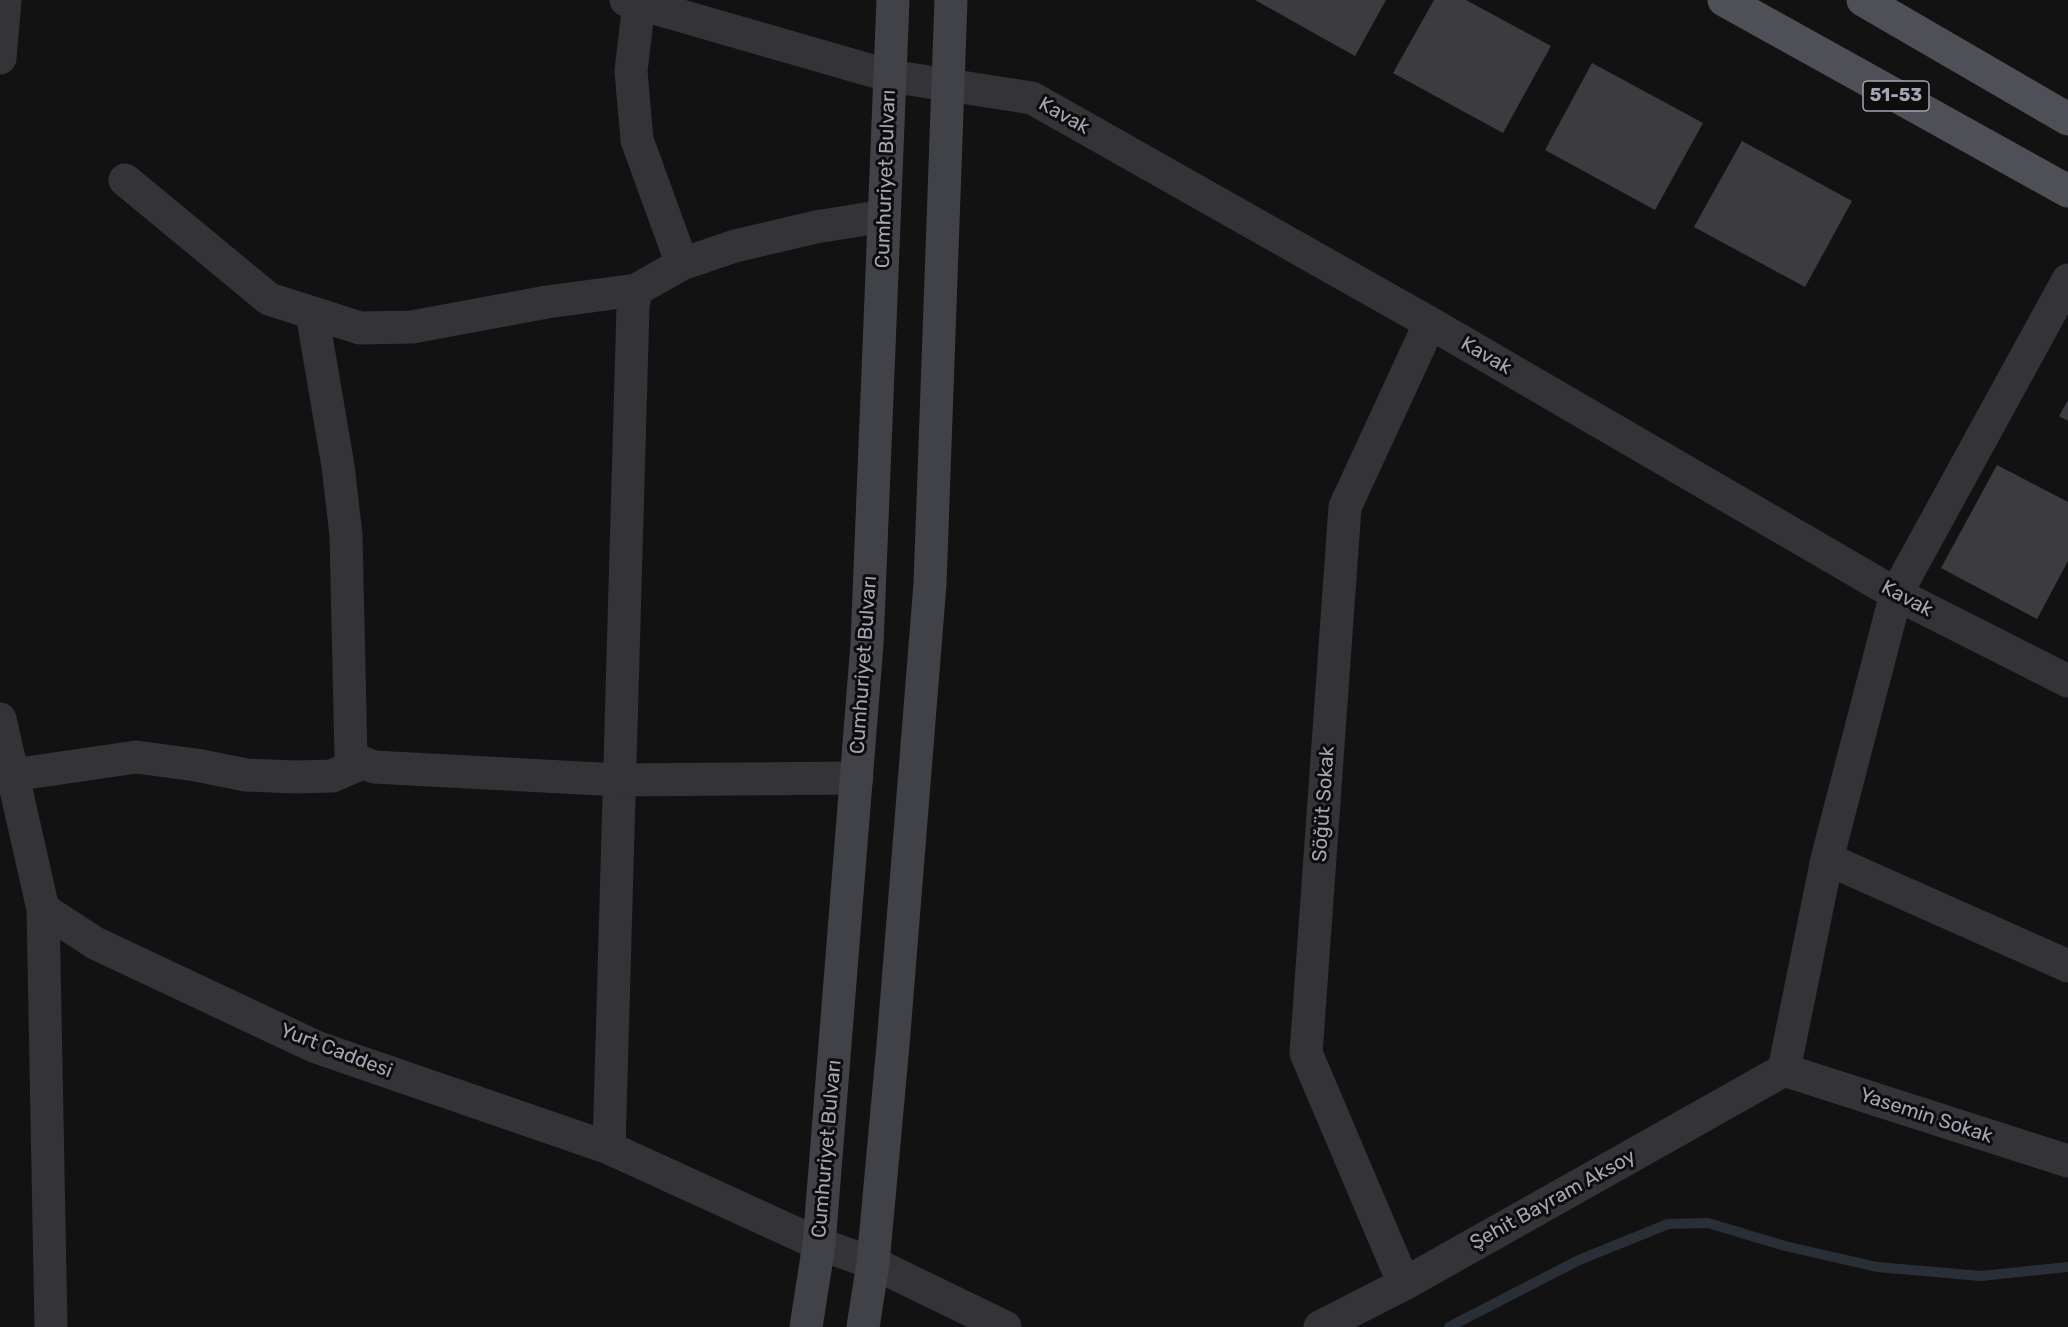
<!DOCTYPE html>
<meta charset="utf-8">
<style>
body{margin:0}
canvas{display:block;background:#121213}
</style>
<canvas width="2068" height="1327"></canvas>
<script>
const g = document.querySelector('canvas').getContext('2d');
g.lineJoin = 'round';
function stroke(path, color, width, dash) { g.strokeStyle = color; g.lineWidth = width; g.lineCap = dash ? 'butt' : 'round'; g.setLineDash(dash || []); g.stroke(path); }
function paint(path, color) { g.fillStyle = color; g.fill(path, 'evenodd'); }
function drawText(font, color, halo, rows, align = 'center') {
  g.font = font + ' Rubik,sans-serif'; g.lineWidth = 6; g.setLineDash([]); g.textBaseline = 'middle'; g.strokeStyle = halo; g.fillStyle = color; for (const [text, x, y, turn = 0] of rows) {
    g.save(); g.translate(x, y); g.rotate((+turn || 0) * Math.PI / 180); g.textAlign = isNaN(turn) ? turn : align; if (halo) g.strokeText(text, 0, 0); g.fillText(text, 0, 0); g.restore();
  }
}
stroke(new Path2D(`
 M 1449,1327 L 1579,1260 L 1668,1224 L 1708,1223 L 1785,1246 L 1877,1267 L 1981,1276 L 2068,1267`), '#292f37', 10);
paint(new Path2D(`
 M 1255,0 L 1386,0 L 1355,56 Z
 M 1434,0 L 1466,0 L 1551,46 L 1503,133 L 1393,73 Z
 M 1592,63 L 1703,123 L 1655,210 L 1545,150 Z
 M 1742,141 L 1852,201 L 1805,287 L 1694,227 Z
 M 2068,400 L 2068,421 L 2059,416 Z
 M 1997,465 L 2068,502 L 2068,561 L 2037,619 L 1941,568 Z`), '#3c3c40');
stroke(new Path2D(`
 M 626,0 L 890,76 L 1032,98 L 1430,323 L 1896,594 L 2068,681
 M 639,3 L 631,71 L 637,140 L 682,264
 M 0,58 L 5,0
 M 125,180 L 269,299 L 360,328 L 412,327 L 547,302 L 636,290 L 682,264 L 735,246 L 816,227 L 884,216
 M 312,313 L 338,466 L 346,535 L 351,758 L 374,767 L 619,780 L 857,778
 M 0,719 L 43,909 L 95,943 L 316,1047 L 609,1148 L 819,1244 L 873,1263 L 1005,1327
 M 13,775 L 136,757 L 196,765 L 246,775 L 296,777 L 332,776 L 362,763
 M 1827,859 L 2068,966
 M 43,909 L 51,1327
 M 1784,1070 L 1827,859 L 1896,594 L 2068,280
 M 1784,1070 L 2068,1161
 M 609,1148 L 633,307 L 636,290
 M 1404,1284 L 1306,1053 L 1345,507 L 1430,323
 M 1320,1327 L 1404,1284 L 1784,1070`), '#333338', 33);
stroke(new Path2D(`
 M 806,1327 L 819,1244 L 867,644 L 893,0
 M 863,1327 L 873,1263 L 893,1045 L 930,584 L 951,0`), '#414248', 33);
stroke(new Path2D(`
 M 1724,0 L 2068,191
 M 1863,0 L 2068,119`), '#4f5057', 33);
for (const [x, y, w] of [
 [1896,96,66]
]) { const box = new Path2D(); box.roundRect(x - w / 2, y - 15, w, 30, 4.5); g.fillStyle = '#0d0d0e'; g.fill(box); stroke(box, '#a3a6b4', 1.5); }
drawText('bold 18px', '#a3a6b4', null, [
 ["51-53",1896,96]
]);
drawText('20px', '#a3a6b4', '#0d0d0e', [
 ["Kavak",1064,116,29],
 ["Cumhuriyet Bulvarı",886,179,-88],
 ["Kavak",1486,356,30],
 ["Kavak",1907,599,28],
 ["Cumhuriyet Bulvarı",864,665,-86],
 ["Söğüt Sokak",1324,804,-86],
 ["Yurt Caddesi",336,1051,21],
 ["Yasemin Sokak",1926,1116,18],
 ["Cumhuriyet Bulvarı",827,1149,-85],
 ["Şehit Bayram Aksoy",1553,1200,-29]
]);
</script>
